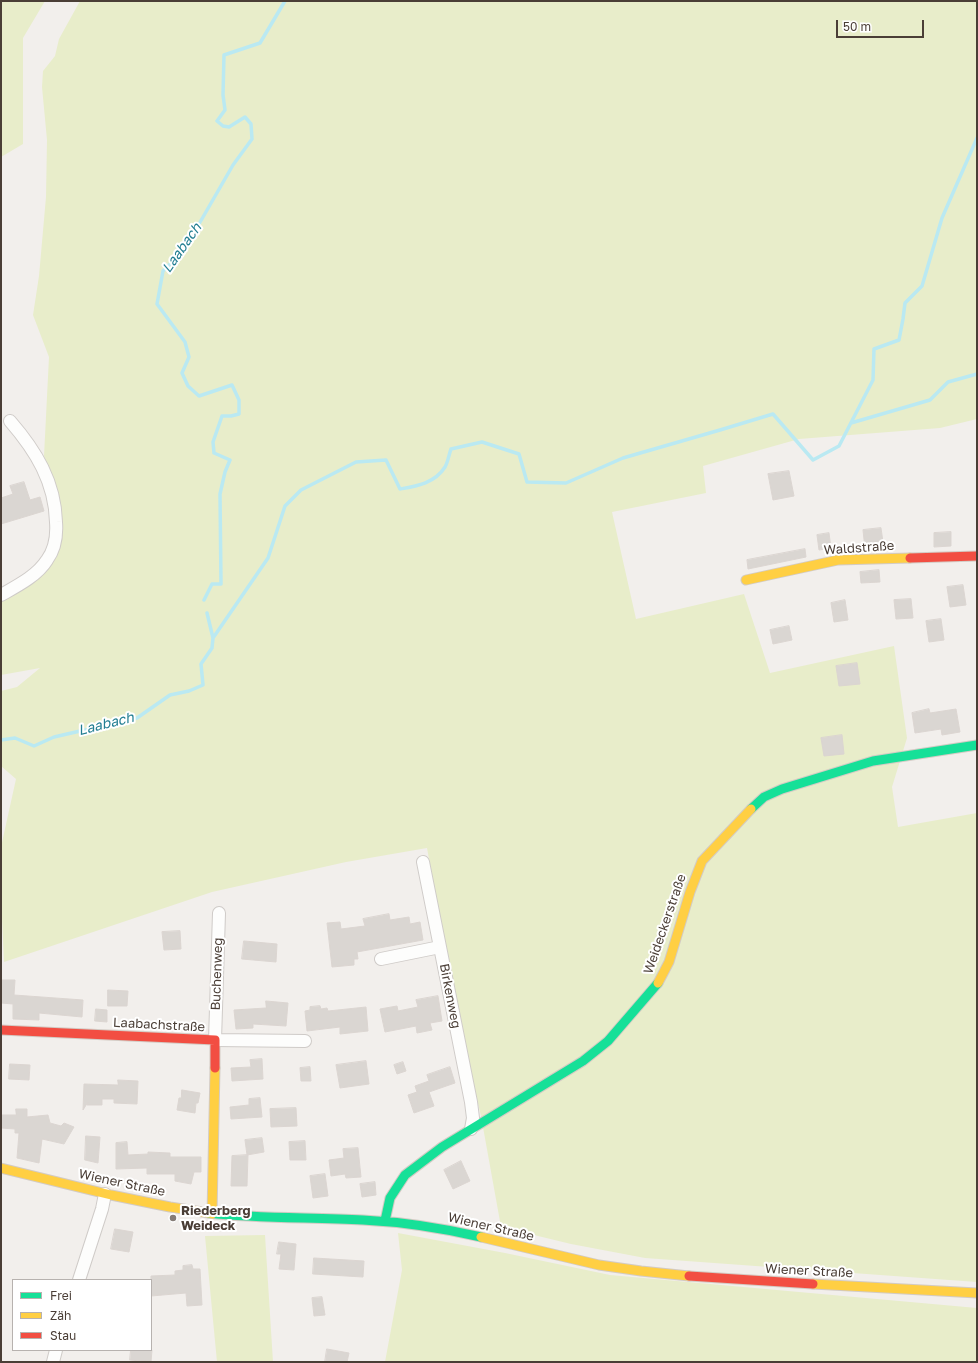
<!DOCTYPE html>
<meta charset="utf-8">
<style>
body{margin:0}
#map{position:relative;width:978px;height:1363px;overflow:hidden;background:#f2efec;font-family:"Golos Text",sans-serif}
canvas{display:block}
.frame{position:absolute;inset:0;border:2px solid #4a3e36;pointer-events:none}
.legend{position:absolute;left:12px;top:1279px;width:140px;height:72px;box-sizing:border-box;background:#fff;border:1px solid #b7b2af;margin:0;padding:5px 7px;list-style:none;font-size:12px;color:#4a3e36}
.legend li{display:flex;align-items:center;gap:8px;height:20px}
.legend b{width:20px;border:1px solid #b7b2af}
.scale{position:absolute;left:836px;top:20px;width:88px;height:18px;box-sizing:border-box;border:2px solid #4a3e36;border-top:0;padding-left:5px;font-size:12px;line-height:14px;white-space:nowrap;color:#4a3e36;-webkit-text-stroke:3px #fff;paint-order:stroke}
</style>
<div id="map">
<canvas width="978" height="1363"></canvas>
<div class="frame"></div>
<ul class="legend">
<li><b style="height:5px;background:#16e098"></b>Frei</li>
<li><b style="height:5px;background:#ffcf43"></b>Zäh</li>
<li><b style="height:5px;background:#f24e42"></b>Stau</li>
</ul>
<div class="scale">50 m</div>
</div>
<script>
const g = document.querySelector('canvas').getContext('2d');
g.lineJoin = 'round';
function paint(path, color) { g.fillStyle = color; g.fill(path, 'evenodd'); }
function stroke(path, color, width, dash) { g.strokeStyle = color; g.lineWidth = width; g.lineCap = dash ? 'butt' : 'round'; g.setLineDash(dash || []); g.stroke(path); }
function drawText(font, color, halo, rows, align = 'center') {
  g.font = font + ' "Golos Text",sans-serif'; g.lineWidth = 4; g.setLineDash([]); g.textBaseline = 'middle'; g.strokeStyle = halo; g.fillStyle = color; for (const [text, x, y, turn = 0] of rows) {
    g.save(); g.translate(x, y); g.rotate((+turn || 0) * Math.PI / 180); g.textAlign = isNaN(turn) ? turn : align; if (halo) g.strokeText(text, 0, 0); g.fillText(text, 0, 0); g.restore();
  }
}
paint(new Path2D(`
 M 1,1 L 45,1 L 23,38 L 23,144 L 1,157 Z
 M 80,1 L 977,1 L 977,419 L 940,428 L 799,439 L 703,466 L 706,493 L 612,512 L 636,619 L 744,594 L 770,673 L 894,646 L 907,738 L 892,787 L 898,827 L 977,813 L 977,1282 L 645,1258 L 571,1244 L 501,1227 L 481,1116 L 460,1029 L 427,848 L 346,862 L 212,892 L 4,962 L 1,896 L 1,847 L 16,779 L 1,766 L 1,691 L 17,687 L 40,668 L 1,675 L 1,601 L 43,573 L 56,558 L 61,537 L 54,483 L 44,456 L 49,357 L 33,315 L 39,276 L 46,197 L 47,140 L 42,87 L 43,71 L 55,56 L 59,39 Z
 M 398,1233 L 505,1253 L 610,1275 L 977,1308 L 977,1362 L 385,1362 L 402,1270 Z
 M 265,1235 L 273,1362 L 217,1362 L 205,1236 Z`), '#e8edca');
stroke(new Path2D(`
 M 851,423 L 930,400 L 948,382 L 977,374
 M 204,600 L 212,584 L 221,584 L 220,494 L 225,472 L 230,460 L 214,453 L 213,442 L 222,416 L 231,416 L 239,414 L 239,400 L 232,385 L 199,396 L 188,386 L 182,373 L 189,357 L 185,342 L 157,304 L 163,271 L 184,250 L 233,165 L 252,139 L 251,124 L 245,117 L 229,127 L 223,126 L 217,121 L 225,110 L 223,95 L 224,55 L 260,43 L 285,1
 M 213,638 L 268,558 L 285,506 L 301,490 L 356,462 L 386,460 L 400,489 C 417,486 435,483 445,467 C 448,462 449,454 451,449 L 482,442 L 519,454 L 527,482 L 566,483 L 623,458 L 720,430 L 773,414 L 813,460 L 839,446 L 873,380 L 874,349 L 899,340 L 903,319 L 905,303 L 922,286 L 942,218 L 977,138
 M 1,740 L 15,738 L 34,746 L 54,737 L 137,718 L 170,695 L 189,691 L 203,685 L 201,664 L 212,648 L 213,638 L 207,613`), '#bae9f2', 3.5);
const building = new Path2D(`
 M 789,471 L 794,496 L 773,500 L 768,474 Z
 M 24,482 L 30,500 L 40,497 L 44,511 L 1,524 L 1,498 L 13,494 L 10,486 Z
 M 881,528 L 884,549 L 865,549 L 863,530 Z
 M 951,532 L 951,546 L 934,547 L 934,533 Z
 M 829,533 L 831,548 L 819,550 L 817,535 Z
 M 805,549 L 806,557 L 748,569 L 747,560 Z
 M 879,570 L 880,582 L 861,583 L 860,572 Z
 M 963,585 L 966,605 L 950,607 L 947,587 Z
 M 911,599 L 913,618 L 896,619 L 894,600 Z
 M 845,600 L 848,620 L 834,622 L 831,603 Z
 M 941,619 L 944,640 L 929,642 L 926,621 Z
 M 789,626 L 792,640 L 773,644 L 770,630 Z
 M 857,663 L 860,684 L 839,686 L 836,666 Z
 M 929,709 L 930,713 L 956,709 L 960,732 L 942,735 L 941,729 L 915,733 L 912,713 Z
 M 842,735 L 844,754 L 824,756 L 821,738 Z
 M 389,914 L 390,920 L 409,917 L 410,924 L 420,922 L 423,940 L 357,952 L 358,959 L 354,959 L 354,965 L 332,967 L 327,923 L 340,922 L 341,929 L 365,926 L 363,919 Z
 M 180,931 L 181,949 L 164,950 L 162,932 Z
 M 244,941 L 277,944 L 276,962 L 242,959 Z
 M 1,980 L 15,980 L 14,995 L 83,1000 L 82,1017 L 39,1013 L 39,1020 L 13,1019 L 13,1004 L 1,1003 Z
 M 108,990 L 128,991 L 127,1006 L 108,1006 Z
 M 438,996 L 442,1021 L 430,1023 L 432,1030 L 417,1033 L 416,1026 L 385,1032 L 380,1009 L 397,1006 L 398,1011 L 418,1007 L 416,1000 Z
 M 266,1001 L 288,1003 L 286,1026 L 253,1024 L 253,1028 L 236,1029 L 234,1010 L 266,1008 Z
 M 320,1006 L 321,1009 L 327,1008 L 328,1011 L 366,1007 L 368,1031 L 340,1034 L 340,1027 L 307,1031 L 305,1011 L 310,1010 L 310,1007 Z
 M 96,1009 L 107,1010 L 107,1022 L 95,1021 Z
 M 262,1059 L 263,1079 L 232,1081 L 231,1068 L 251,1067 L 250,1060 Z
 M 366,1061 L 369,1084 L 340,1088 L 336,1065 Z
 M 403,1062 L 406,1071 L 397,1074 L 394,1065 Z
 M 10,1064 L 30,1065 L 29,1080 L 9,1079 Z
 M 310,1067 L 311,1081 L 301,1081 L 300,1068 Z
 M 450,1067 L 455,1083 L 429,1092 L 434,1106 L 414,1113 L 408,1095 L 417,1092 L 415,1086 L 429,1081 L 427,1075 Z
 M 118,1080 L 138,1081 L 137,1104 L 114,1103 L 114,1099 L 102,1099 L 102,1105 L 87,1105 L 88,1102 L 83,1110 L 84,1084 L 118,1085 Z
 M 182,1090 L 200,1093 L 198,1103 L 196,1103 L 195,1113 L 177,1110 L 179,1098 L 181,1098 Z
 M 260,1098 L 262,1117 L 231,1119 L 230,1107 L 249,1105 L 249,1099 Z
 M 296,1108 L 297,1126 L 271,1127 L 270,1109 Z
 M 16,1109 L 27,1109 L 27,1117 L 48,1115 L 50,1123 L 61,1126 L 64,1123 L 74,1127 L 64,1144 L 42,1139 L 39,1163 L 17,1158 L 19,1133 L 15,1133 L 15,1129 L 1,1128 L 1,1115 L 16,1115 Z
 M 86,1136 L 100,1137 L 98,1163 L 85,1160 Z
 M 262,1138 L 264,1152 L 247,1155 L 245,1140 Z
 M 305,1141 L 306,1160 L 290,1160 L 289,1142 Z
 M 127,1142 L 128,1155 L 148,1154 L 148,1152 L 170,1153 L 170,1157 L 201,1157 L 201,1172 L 194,1172 L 191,1184 L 175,1181 L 175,1174 L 147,1174 L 147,1168 L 116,1169 L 116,1143 Z
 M 358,1148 L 361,1177 L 346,1178 L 345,1174 L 331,1176 L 329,1160 L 344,1158 L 343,1149 Z
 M 248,1155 L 247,1186 L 231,1186 L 232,1156 Z
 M 461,1161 L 470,1181 L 453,1189 L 444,1170 Z
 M 325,1174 L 328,1196 L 313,1198 L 310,1176 Z
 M 375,1182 L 376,1195 L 362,1197 L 360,1184 Z
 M 115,1229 L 133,1232 L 129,1252 L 111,1249 Z
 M 279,1242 L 296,1244 L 294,1270 L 279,1269 L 281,1254 L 277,1254 Z
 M 314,1258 L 364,1261 L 363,1277 L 313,1274 Z
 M 192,1265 L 193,1269 L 200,1269 L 202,1305 L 187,1306 L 186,1293 L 151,1296 L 151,1276 L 175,1275 L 175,1271 L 183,1270 L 183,1266 Z
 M 322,1297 L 325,1315 L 314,1316 L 312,1298 Z
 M 327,1349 L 349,1353 L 347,1362 L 325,1362 Z
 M 131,1350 L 152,1350 L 151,1362 L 130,1360 Z`);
paint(building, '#dad6d2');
stroke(building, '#dbd5d1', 1);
const street = new Path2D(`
 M 1,595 C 17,586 37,576 47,560 C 55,549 57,535 56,522 C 55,482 36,451 10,421
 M 423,862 L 471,1102 L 473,1118 L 471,1129
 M 219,913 L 215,1040 L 305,1041
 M 381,959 L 440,947
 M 79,1280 L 102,1209 L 105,1194
 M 53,1362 L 56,1350`);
const fast = new Path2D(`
 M 751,809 L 764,797 L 782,789 L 873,761 L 977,745
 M 209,1213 C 260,1219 312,1217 363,1220 C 403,1222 442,1228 481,1237
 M 385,1221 L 390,1198 L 405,1175 L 442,1147 L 583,1061 L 608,1041 L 658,983`);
const slow = new Path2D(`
 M 746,580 L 838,560 L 910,558
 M 658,983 L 669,962 L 690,892 L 702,861 L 751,809
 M 1,1168 L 111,1195 L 170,1207 L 209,1213
 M 212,1214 L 215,1068
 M 481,1237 L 599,1265 L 641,1271 L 689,1276
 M 813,1284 L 977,1293`);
const jam = new Path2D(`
 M 910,558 L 977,556
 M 1,1030 L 215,1040 L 215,1068
 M 689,1276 L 813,1284`);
stroke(street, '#cfcbc8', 14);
stroke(fast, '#d3cbc4', 11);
stroke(slow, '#d3cbc4', 11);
stroke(jam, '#d3cbc4', 11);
stroke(street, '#fdfdfc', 12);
stroke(fast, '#16e098', 9);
stroke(slow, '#ffcf43', 9);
stroke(jam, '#f24e42', 9);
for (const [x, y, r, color] of [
 [173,1218,4,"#857c76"]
]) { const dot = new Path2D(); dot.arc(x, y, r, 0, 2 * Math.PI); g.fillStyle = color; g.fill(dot); stroke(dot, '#fff', 1.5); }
drawText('13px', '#4a3e36', '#fff', [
 ["Waldstraße",859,548,-4],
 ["Weideckerstraße",665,924,-71],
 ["Buchenweg",217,974,-88],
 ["Birkenweg",450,996,79],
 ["Laabachstraße",159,1025,3],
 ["Wiener Straße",122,1183,12],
 ["Wiener Straße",491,1227,13],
 ["Wiener Straße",809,1271,3]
]);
drawText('bold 13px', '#4a3e36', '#fff', [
 ["Riederberg",181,1211],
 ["Weideck",181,1226]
], 'left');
drawText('italic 14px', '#227e92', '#fff', [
 ["Laabach",182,248,-55],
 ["Laabach",106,724,-14]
]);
</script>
